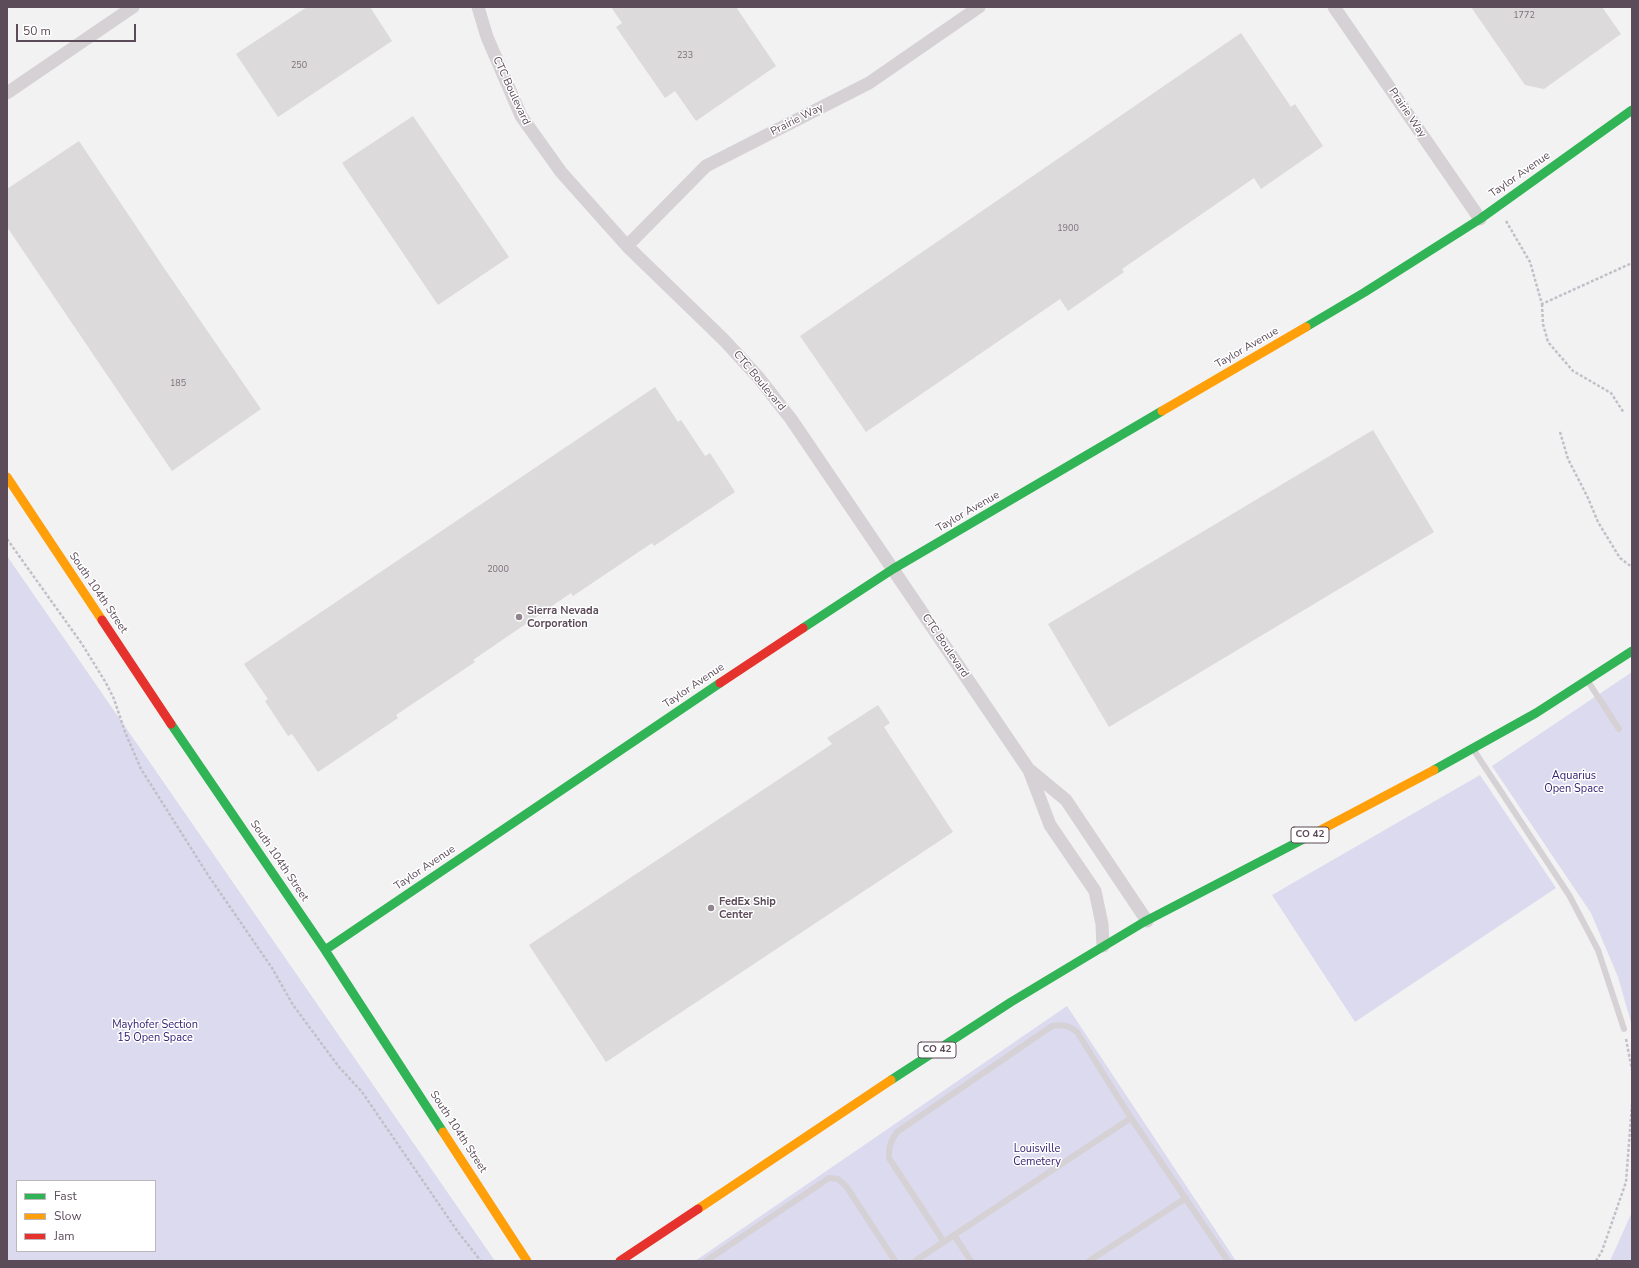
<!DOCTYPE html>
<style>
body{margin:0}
#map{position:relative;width:1639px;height:1268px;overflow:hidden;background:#f2f2f2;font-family:"Nunito Sans",sans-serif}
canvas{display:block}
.frame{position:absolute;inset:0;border:8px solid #5c4b59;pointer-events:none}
.legend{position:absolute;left:16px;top:1180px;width:140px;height:72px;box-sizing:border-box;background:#fff;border:1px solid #beb7bd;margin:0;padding:5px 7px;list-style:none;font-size:12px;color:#5c4b59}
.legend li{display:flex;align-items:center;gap:8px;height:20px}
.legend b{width:20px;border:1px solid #beb7bd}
.scale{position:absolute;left:16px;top:24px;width:120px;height:18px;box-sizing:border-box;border:2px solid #5c4b59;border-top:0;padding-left:5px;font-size:12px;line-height:14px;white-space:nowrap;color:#5c4b59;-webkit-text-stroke:3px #fff;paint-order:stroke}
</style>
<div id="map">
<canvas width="1639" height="1268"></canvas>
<div class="frame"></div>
<ul class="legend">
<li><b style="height:5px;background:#30b455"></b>Fast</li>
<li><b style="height:5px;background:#ff9f0a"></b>Slow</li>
<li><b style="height:5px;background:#e5322d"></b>Jam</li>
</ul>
<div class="scale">50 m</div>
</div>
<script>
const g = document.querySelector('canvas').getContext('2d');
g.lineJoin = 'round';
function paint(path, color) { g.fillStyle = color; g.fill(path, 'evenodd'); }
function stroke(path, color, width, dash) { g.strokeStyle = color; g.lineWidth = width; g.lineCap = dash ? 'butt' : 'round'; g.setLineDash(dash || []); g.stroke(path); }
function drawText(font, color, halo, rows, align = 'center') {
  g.font = font + ' "Nunito Sans",sans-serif'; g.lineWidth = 3; g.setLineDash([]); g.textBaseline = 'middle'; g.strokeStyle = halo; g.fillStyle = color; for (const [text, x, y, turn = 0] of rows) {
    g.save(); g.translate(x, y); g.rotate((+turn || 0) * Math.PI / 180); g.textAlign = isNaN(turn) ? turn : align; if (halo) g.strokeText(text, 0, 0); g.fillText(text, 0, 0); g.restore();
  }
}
paint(new Path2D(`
 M 7,556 L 495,1261 L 7,1261 ZM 17,1181 L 155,1181 L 155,1251 L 17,1251 Z
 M 1632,672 L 1632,1026 L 1618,977 L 1591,913 L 1492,766 Z
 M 1480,775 L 1556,888 L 1355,1022 L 1272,895 Z
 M 1067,1006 L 1236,1261 L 695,1261 Z
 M 1632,1212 L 1632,1261 L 1610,1261 Z`), '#dcdaee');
paint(new Path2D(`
 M 307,7 L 370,7 L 392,41 L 278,117 L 236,54 Z
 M 611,7 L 736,7 L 776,66 L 696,121 L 675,91 L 665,98 L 616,27 L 622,23 Z
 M 1471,7 L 1602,7 L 1621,34 L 1544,89 L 1525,85 Z
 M 1241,33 L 1291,107 L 1295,104 L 1323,146 L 1261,189 L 1254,178 L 1122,269 L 1124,272 L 1068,311 L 1060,299 L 866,432 L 800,336 Z
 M 413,116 L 509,257 L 438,305 L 342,163 Z
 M 79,141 L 164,268 L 261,409 L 172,471 L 7,227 L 7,189 Z
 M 655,387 L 678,422 L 681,420 L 705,456 L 710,453 L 735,492 L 654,546 L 652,543 L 573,596 L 571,593 L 473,660 L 475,662 L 396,715 L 398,718 L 318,772 L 292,734 L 288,736 L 265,701 L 268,699 L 244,664 Z
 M 1373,430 L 1434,532 L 1109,727 L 1048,624 Z
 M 878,705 L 890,723 L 884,727 L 953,832 L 606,1062 L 529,945 L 832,744 L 827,738 Z`), '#dcdadb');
stroke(new Path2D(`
 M 1506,221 L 1530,262 L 1542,304 L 1632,263
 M 1542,304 L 1543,324 L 1548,342 L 1573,371 L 1611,393 L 1624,413
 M 1560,432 L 1568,459 L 1588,498 L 1598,522 L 1620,558 L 1632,567
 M 7,539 L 82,644 L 106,683 L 114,699 L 125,732 L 141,769 L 208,875 L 272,968 L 293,1005 L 339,1067 L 362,1092 L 458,1232 L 481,1261
 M 1626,1039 L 1632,1070
 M 1596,1261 L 1602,1251 L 1626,1182 L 1632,1104`), '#c3bfc9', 2.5, [3, 2]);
stroke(new Path2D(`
 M 1589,683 L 1619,729
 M 1475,752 L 1569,895 L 1598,950 L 1624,1029
 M 954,1235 L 971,1261
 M 944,1242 L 889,1158 C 888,1148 891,1141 897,1132 L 1052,1026 C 1064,1024 1068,1025 1077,1032 L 1131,1118 L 1228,1261
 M 706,1261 L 829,1178 L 838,1179 L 846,1186 L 895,1261
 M 915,1261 L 1131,1118
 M 1089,1261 L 1186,1198`), '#d5d1d4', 6);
stroke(new Path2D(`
 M 478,7 L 487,37 L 521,116 L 561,172 L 627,246 L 724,340 L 759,378 L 791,419 L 1029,770 L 1050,825 L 1095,891 L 1102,924 L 1103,946
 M 1334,7 L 1480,219
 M 7,93 L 133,7
 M 627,246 L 706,166 L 869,83 L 979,7
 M 1031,771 L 1066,800 L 1147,921`), '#d5d1d4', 13);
stroke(new Path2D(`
 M 1306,327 L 1365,292 L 1480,219 L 1632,110
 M 803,628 L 893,569 L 1162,411
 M 171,724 L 325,950 L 443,1132
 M 1434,770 L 1536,713 L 1632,651
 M 325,950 L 720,683
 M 891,1080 L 1011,1002 L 1144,922 L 1317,832`), '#30b455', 9);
stroke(new Path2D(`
 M 1162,411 L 1306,327
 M 7,477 L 102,620
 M 1317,832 L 1434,770
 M 443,1132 L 527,1261
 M 698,1209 L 891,1080`), '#ff9f0a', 9);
stroke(new Path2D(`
 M 102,620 L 171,724
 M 720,683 L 803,628
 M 620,1261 L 698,1209`), '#e5322d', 9);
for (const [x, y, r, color] of [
 [519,617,4,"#90858f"],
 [711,908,4,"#90858f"]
]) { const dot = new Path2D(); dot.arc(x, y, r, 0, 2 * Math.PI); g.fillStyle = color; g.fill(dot); stroke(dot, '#fff', 1.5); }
drawText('9px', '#7d707b', null, [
 ["1772",1524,16],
 ["233",685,56],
 ["250",299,66],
 ["1900",1068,229],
 ["185",178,384],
 ["2000",498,570]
]);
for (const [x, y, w] of [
 [1310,835,38],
 [937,1050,38]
]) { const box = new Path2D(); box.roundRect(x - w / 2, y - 8, w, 16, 3); g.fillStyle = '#fff'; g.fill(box); stroke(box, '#5c4b59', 1); }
drawText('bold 10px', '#5c4b59', null, [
 ["CO 42",1310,835],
 ["CO 42",937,1050]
]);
drawText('11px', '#5c4b59', '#fff', [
 ["CTC Boulevard",511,91,65],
 ["Prairie Way",1407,113,56],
 ["Prairie Way",797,120,-27],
 ["Taylor Avenue",1520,175,-35],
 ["Taylor Avenue",1247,348,-30],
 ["CTC Boulevard",759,381,50],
 ["Taylor Avenue",968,512,-30],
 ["South 104th Street",98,593,56],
 ["CTC Boulevard",945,646,56],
 ["Taylor Avenue",694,686,-34],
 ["South 104th Street",279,861,56],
 ["Taylor Avenue",425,868,-34],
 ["South 104th Street",458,1132,57]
]);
drawText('bold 11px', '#5c4b59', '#fff', [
 ["Sierra Nevada",527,611],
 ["Corporation",527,624],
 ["FedEx Ship",719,902],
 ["Center",719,915]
], 'left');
drawText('11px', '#362376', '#fff', [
 ["Aquarius",1574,776],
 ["Open Space",1574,789],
 ["Mayhofer Section",155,1025],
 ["15 Open Space",155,1038],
 ["Louisville",1037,1149],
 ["Cemetery",1037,1162]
]);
</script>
